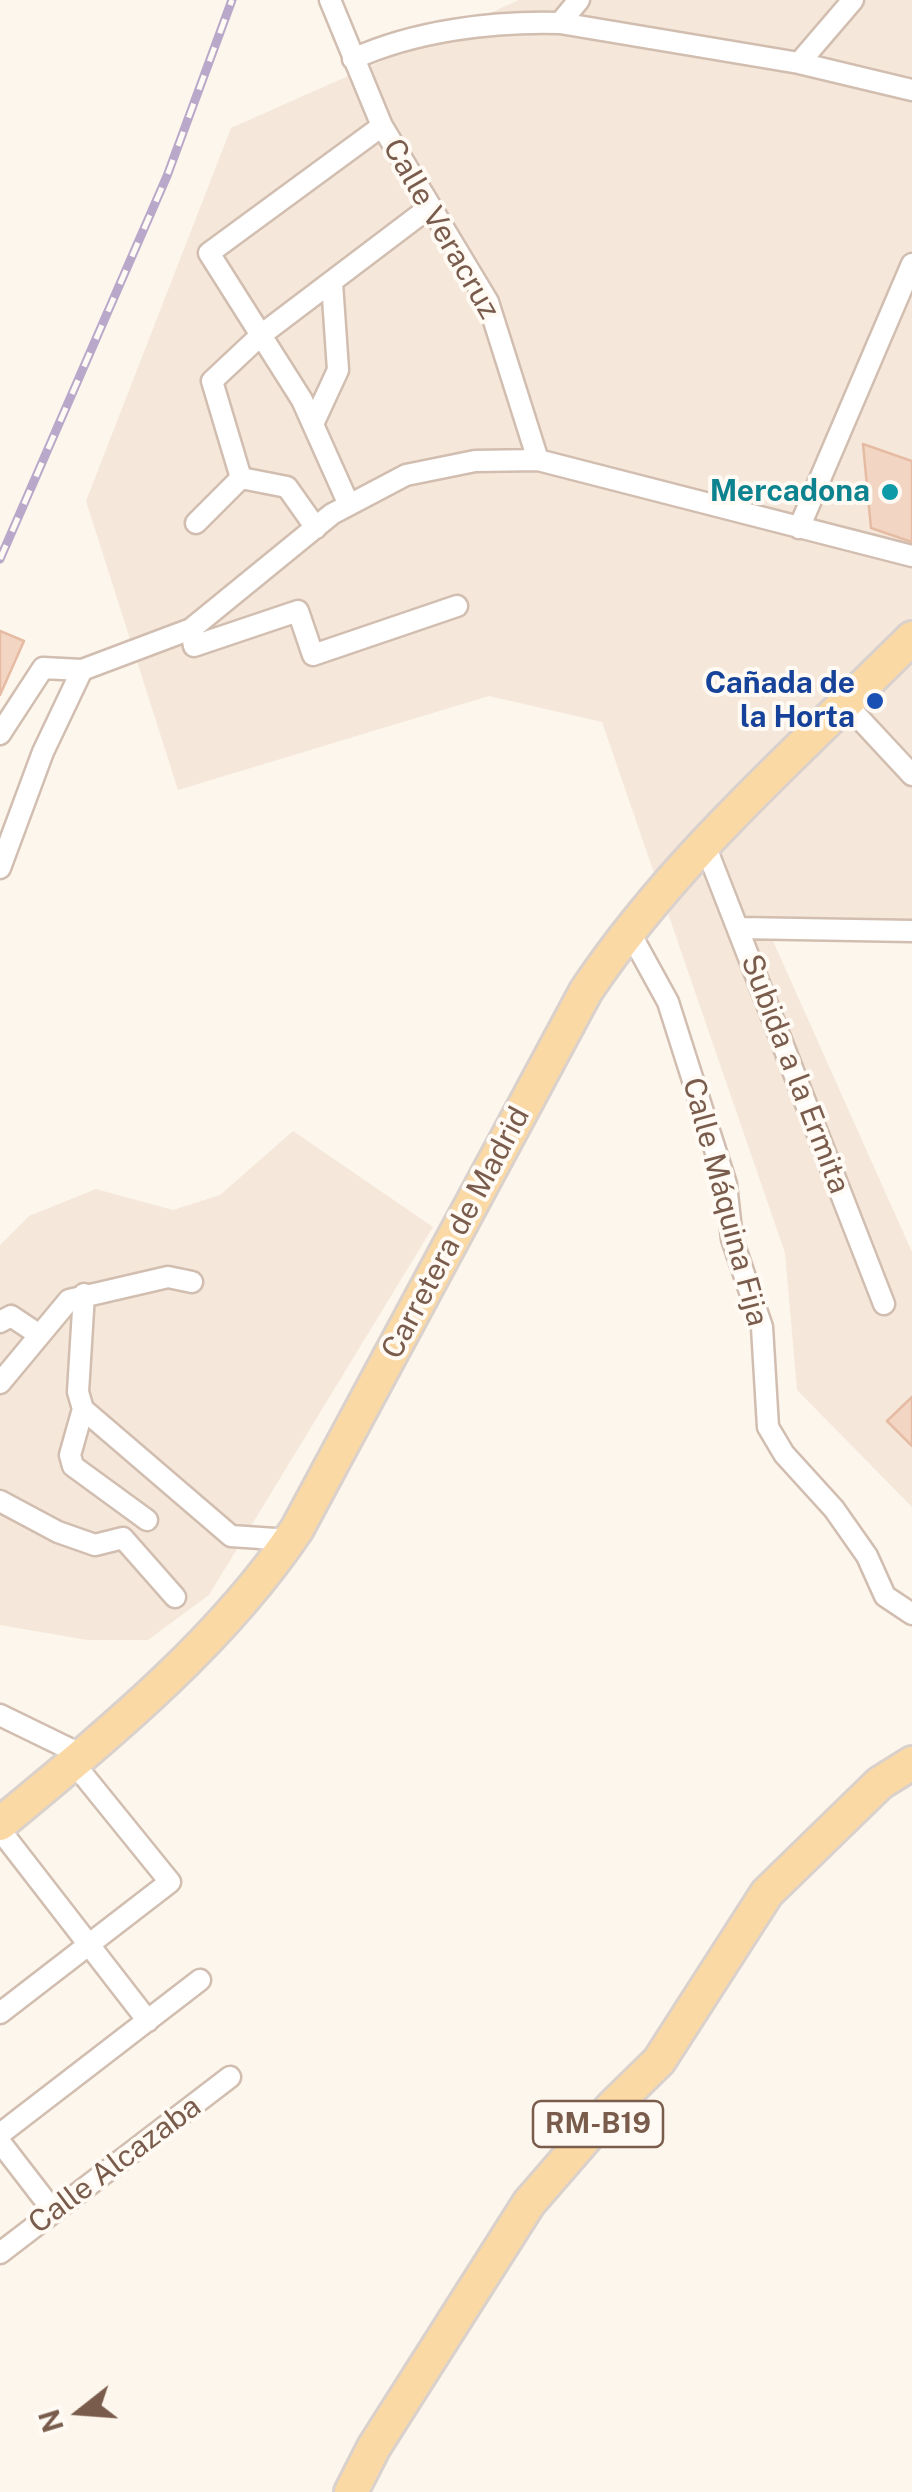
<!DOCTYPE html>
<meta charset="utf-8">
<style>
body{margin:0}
#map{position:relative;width:912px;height:2492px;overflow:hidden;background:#fdf6ec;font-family:"Public Sans",sans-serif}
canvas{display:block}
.north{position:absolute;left:30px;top:2362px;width:100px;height:100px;-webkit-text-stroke:8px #fffaf3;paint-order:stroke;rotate:253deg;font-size:28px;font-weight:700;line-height:40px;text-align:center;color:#7a5c4d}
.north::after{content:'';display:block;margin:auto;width:35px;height:45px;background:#7a5c4d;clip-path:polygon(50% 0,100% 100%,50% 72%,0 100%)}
</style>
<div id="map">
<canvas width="912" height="2492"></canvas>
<div class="north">N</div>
</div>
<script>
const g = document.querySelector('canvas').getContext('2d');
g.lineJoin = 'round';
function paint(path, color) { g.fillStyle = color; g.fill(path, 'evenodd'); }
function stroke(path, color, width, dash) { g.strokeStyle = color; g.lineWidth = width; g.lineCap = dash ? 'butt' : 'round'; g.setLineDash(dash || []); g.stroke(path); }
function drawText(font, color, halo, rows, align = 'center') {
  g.font = font + ' "Public Sans",sans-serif'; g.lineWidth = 8; g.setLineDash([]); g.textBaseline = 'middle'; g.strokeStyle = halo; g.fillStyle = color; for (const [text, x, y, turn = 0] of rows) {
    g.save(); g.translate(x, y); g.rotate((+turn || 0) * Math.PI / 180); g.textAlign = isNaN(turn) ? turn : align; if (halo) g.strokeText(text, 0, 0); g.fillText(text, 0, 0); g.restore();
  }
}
paint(new Path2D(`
 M 519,0 L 912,0 L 912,940 L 773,941 L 912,1252 L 912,1507 L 797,1390 L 785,1253 L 602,722 L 489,696 L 178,790 L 86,501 L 231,128 Z
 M 293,1131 L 433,1227 L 209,1595 L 148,1640 L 87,1640 L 0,1625 L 0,1245 L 29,1216 L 96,1189 L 173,1210 L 220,1195 Z`), '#f5e8da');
const building = new Path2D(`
 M 863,444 L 912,461 L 912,542 L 871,528 Z
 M 0,631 L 24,641 L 0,695 Z
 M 912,1397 L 912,1446 L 887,1421 Z`);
paint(building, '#f3d5c3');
stroke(building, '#e6bba3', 2.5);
const minor = new Path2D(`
 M 330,0 L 382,126 L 488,302 L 538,460
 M 560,23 L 579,0
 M 353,59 C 414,31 493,21 560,23 L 799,63 L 912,90
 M 799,63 L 853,0
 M 313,424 L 338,370 L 332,283
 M 349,505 L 302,400 L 209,253 L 382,126
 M 196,523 L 241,478
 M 316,528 L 287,487 L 241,478 L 212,381 L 261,335 L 430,207
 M 799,528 L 912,264
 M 191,629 L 194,646 L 298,611 L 313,655 L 457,606
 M 846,704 L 912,775
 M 0,734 L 43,668 L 82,670 L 191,629 L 332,514 L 406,475 L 475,461 L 538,460 L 912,556
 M 705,845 L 884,1304
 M 0,868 L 43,752 L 82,670
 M 739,928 L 912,931
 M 629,931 L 668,1002 L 726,1184 L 732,1239 L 762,1327 L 768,1427 L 784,1454 L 834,1509 L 867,1556 L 885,1596 L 912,1614
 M 84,1294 L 78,1392 L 83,1409 L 231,1536 L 290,1540
 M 0,1322 L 11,1316 L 38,1334
 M 0,1383 L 69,1300 L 168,1277 L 192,1282
 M 83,1409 L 70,1455 L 73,1466 L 147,1520
 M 0,1501 L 58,1532 L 95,1545 L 123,1538 L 175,1597
 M 0,1715 L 80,1754
 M 0,1830 L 148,2021
 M 0,2013 L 170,1882 L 72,1761
 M 0,2134 L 200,1980
 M 0,2142 L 54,2212
 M 0,2253 L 230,2077`);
const primary = new Path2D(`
 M 0,1824 C 106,1736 220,1644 297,1529 L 586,991 C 675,858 800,750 912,638
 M 351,2492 L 374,2447 L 529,2203 L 613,2106 L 659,2061 L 767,1893 L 880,1783 L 912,1763`);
stroke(minor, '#d1beb0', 25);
stroke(primary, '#dad1cd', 38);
stroke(minor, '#fff', 20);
stroke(primary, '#fbd9a5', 32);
const rail = new Path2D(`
 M 0,559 L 167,176 L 232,0`);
stroke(rail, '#b9a8c9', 9);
stroke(rail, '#fffaf3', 5, [15]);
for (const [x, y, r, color] of [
 [890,492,10,"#0f9aa8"],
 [875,701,10,"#1a4fb4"]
]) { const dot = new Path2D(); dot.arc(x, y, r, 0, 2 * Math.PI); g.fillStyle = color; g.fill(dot); stroke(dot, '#fffaf3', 4); }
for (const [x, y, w] of [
 [598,2124,130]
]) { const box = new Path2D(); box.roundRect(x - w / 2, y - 23, w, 46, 8); g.fillStyle = '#fffaf3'; g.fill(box); stroke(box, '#7a5c4d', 2.5); }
drawText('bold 28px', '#7a5c4d', null, [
 ["RM-B19",598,2124]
]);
drawText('30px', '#7a5c4d', '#fffaf3', [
 ["Calle Veracruz",441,229,60],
 ["Subida a la Ermita",795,1074,69],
 ["Calle Máquina Fija",725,1202,75],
 ["Carretera de Madrid",456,1233,-62],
 ["Calle Alcazaba",115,2165,-37]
]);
drawText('bold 30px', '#0d838f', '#fffaf3', [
 ["Mercadona",870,492]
], 'right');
drawText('bold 30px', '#164399', '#fffaf3', [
 ["Cañada de",855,684],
 ["la Horta",855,718]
], 'right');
</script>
